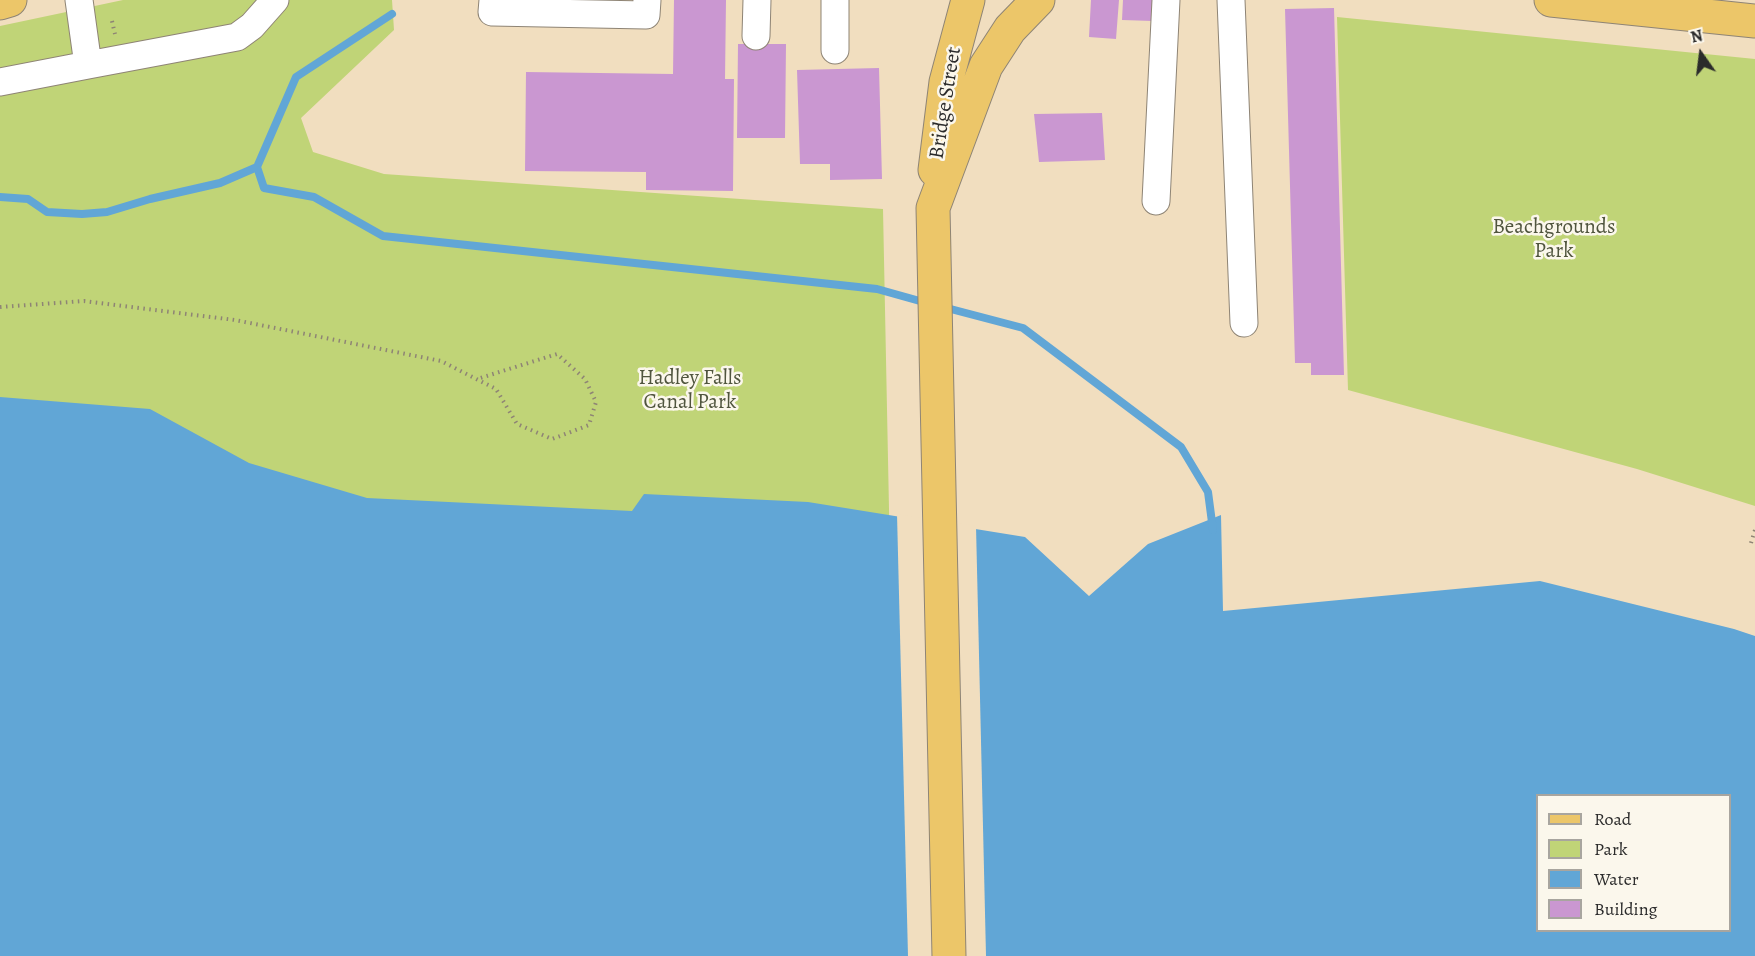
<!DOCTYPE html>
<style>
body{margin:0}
#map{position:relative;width:1755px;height:956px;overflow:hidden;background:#f1debf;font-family:Alegreya,serif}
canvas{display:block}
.legend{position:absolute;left:1536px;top:794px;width:195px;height:138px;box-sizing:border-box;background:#fbf7ec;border:2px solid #a8a59f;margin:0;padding:8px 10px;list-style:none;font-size:18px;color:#2b2b2b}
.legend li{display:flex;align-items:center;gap:12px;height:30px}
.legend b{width:30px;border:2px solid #a8a59f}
.north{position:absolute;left:1671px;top:24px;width:60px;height:60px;-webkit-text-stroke:4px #fbf7ec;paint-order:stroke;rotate:346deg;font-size:16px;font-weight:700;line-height:24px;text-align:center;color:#2b2b2b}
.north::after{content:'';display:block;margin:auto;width:21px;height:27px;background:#2b2b2b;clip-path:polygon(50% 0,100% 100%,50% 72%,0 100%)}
</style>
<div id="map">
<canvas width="1755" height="956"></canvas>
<ul class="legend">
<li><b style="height:8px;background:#ecc669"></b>Road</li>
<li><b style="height:16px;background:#c0d477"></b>Park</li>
<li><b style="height:16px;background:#61a6d6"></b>Water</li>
<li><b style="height:16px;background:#ca97d1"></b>Building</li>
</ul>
<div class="north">N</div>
</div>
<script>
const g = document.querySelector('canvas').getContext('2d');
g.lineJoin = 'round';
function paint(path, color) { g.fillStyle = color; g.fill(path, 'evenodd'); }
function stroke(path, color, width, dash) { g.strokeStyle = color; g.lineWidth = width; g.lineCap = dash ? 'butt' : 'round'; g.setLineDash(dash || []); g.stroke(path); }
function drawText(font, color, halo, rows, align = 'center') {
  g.font = font + ' Alegreya,serif'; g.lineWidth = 5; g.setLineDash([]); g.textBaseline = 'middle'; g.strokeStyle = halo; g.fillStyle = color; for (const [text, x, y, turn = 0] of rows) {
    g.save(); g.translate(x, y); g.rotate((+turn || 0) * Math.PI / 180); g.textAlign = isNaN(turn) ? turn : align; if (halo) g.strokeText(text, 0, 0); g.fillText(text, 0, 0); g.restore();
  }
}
paint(new Path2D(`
 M 123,0 L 392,0 L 394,30 L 301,118 L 313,152 L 384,174 L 883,209 L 891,609 L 692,606 L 0,404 L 0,26 Z
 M 1337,17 L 1755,59 L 1755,506 L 1637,469 L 1348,390 Z`), '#c0d477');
paint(new Path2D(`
 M 0,397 L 150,409 L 249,463 L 367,498 L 632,511 L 644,494 L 808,502 L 1025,537 L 1089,596 L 1148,544 L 1221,515 L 1223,611 L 1540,581 L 1734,629 L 1755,636 L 1755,956 L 0,956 ZM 1538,796 L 1730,796 L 1730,930 L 1538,930 Z`), '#61a6d6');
paint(new Path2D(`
 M 897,514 L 976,526 L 986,956 L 908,956 Z`), '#f1debf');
stroke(new Path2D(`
 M 392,14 L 296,77 L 257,167 L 264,188 L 314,197 L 383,236 L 877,289 L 927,303
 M 0,197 L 28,199 L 47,212 L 82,214 L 107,212 L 150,199 L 220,183 L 257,167
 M 943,307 L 1023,328 L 1181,447 L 1208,492 L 1213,530`), '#61a6d6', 8);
paint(new Path2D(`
 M 674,0 L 726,0 L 725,79 L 734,79 L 733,191 L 646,190 L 646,172 L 525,171 L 526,72 L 673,74 Z
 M 1091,0 L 1119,0 L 1116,39 L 1089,37 Z
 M 1123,0 L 1163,0 L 1153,21 L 1122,20 Z
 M 1334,8 L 1344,375 L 1311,375 L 1311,363 L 1295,363 L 1285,9 Z
 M 738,44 L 786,44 L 785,138 L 737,138 Z
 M 879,68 L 882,179 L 830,180 L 830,164 L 800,164 L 797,70 Z
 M 1102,113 L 1105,160 L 1039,162 L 1034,114 Z`), '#ca97d1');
const minor = new Path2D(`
 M 493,0 L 492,12 L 646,15 L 647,0
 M 835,0 L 835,50
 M 1231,0 L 1244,323
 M 756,36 L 757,0
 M 88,65 L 237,37 L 252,26 L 275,0
 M 0,82 L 88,65 L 79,0
 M 1156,201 L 1166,0`);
const major = new Path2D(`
 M 1551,0 L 1755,21
 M 0,3 L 10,0
 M 935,170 L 946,82 L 968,0
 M 949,956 L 933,208 L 986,66 L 1010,29 L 1038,0`);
stroke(minor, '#8e8475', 29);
stroke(major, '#8e8475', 35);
stroke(new Path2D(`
 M 112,21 L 115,34
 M 0,307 L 84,301 L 235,320 L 441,361 L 496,389 L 517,424 L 552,439 L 589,425 L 596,402 L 585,379 L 557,354 L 477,379
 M 1751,543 L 1755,530`), '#8e8475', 4, [1.5, 4.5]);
stroke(minor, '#fff', 27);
stroke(major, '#ecc669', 33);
drawText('21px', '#2b2b2b', '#fbf7ec', [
 ["Bridge Street",946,103,-81]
]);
drawText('21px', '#50553e', '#fbf7ec', [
 ["Beachgrounds",1554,228],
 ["Park",1554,252],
 ["Hadley Falls",690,379],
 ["Canal Park",690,403]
]);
</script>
